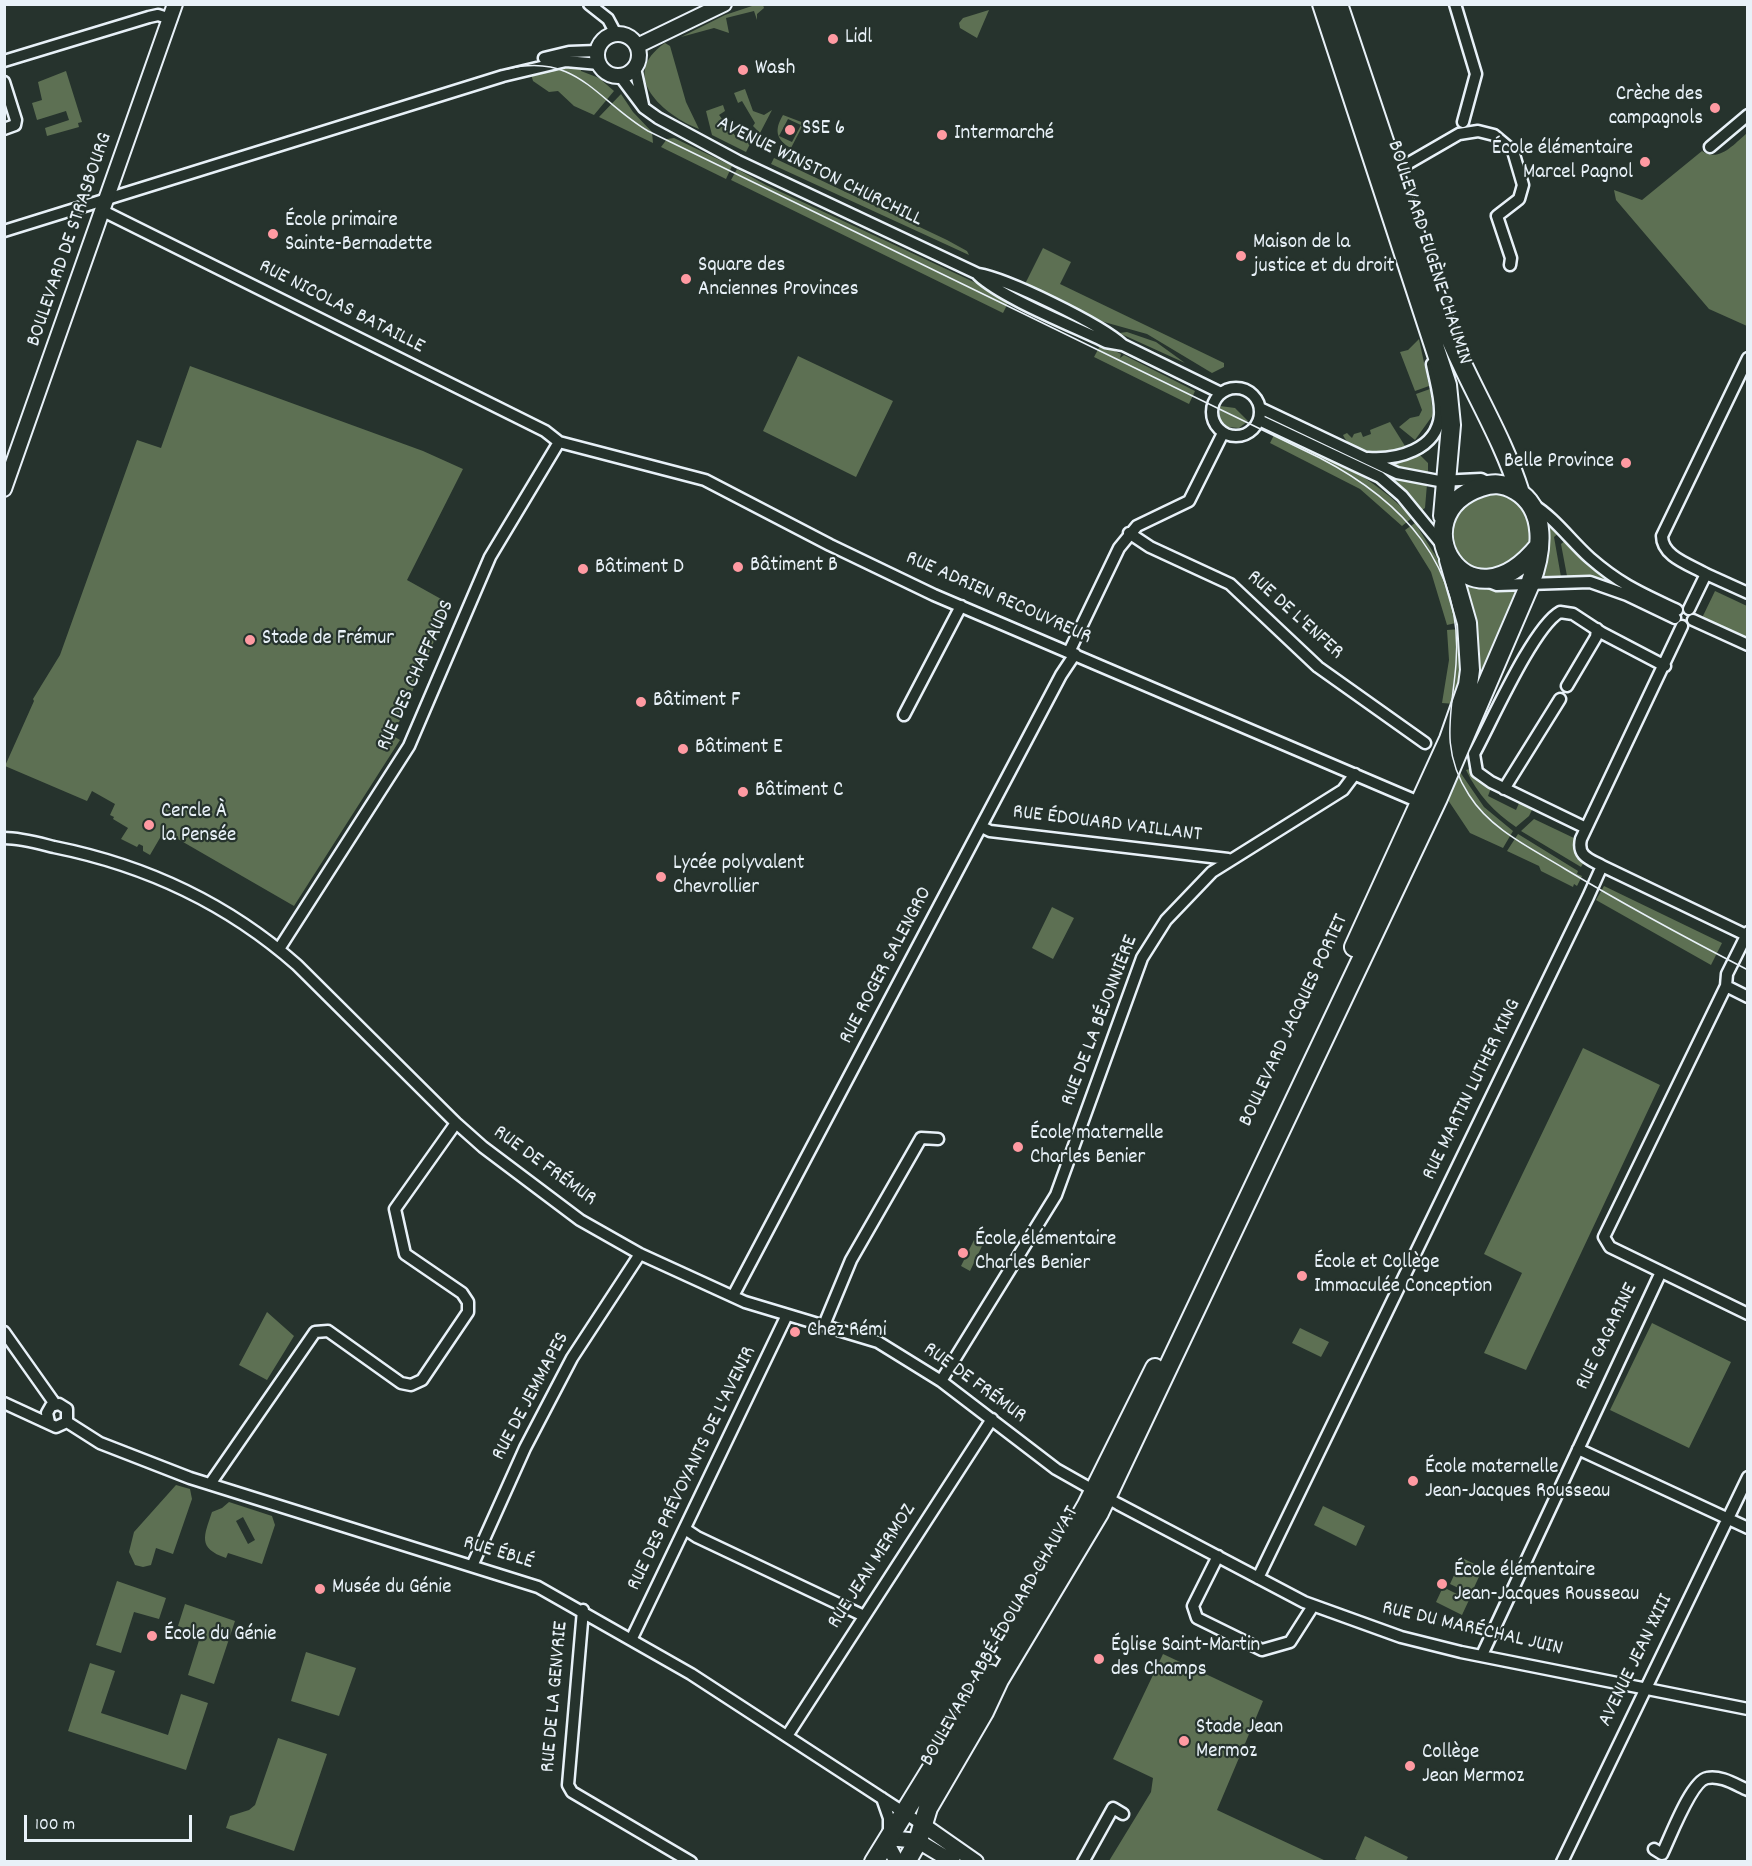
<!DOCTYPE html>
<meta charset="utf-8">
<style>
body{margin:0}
#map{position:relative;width:1752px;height:1866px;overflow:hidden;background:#26332d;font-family:Dekko,sans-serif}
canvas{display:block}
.frame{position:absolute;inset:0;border:6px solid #e8f1f8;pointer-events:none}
.scale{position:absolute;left:24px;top:1815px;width:168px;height:27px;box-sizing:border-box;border:3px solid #e8f1f8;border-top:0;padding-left:8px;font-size:18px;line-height:21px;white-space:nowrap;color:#e8f1f8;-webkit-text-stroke:4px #26332d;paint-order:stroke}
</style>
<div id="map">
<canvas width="1752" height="1866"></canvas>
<div class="frame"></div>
<div class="scale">100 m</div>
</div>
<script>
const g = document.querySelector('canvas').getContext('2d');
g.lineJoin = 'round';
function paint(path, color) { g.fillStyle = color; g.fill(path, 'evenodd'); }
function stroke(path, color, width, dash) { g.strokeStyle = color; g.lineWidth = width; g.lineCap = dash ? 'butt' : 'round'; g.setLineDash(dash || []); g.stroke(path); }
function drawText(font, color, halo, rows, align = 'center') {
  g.font = font + ' Dekko,sans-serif'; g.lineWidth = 4.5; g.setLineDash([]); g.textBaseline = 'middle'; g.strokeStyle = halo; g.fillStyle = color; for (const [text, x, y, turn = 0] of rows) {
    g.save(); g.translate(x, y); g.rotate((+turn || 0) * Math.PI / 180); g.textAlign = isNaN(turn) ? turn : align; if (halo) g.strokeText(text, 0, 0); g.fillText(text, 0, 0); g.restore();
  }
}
paint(new Path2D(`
 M 758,4 L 763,5 L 764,8 L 757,14 L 757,20 L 754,11 L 726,18 L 729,33 L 714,28 L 681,37 L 725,15 Z
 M 989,10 L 977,38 L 960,28 L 959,23 L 963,18 Z
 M 665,43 L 670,46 L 686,102 L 699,129 C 664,115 617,76 665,43 Z
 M 556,65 L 581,67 L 581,71 L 599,78 L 614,91 L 594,115 L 574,106 L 558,91 L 549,92 L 533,81 L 531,74 Z
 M 66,71 L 82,122 L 78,123 L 79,127 L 47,136 L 45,128 L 69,120 L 66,111 L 37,120 L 32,103 L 42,100 L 38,82 Z
 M 745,89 L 753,111 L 764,115 L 772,110 L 760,133 L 753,126 L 755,123 L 742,101 L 738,103 L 734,93 Z
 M 621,94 L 633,112 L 652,132 L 653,143 L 599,117 Z
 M 723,105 L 725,111 L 719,115 L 737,138 L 745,134 L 751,142 L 746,152 L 712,135 L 706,111 Z
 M 783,115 L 804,123 L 791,148 C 776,140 774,130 783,115 ZM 788,119 L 801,125 L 792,142 L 779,136 Z
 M 1747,133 L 1747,326 L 1709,309 L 1616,200 L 1614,190 L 1642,200 L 1702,151 C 1719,163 1734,144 1747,133 Z
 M 674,138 L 732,166 L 726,179 L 661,147 L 667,139 Z
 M 774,158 L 947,240 L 967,251 L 969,255 L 771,164 Z
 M 737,169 L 766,185 L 991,290 L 992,295 L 994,292 L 1010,299 L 1003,313 L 731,180 Z
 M 1043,248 L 1071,262 L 1060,284 L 1224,363 L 1224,367 L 1212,373 L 1147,334 L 1104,322 L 1025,284 Z
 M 1127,332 L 1156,342 L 1185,363 L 1119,333 Z
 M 1419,339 L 1429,386 L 1415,391 L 1400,352 L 1408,350 Z
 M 1101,344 L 1121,354 L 1120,358 L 1124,355 L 1195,391 L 1189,404 L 1094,357 Z
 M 798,356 L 893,401 L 856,477 L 763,431 Z
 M 190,366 L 423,451 L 463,469 L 407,580 L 450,604 L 393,736 L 400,740 L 294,906 L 164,831 L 150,855 L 143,851 L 143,846 L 139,844 L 137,847 L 121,839 L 128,828 L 113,819 L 114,817 L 110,815 L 115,804 L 92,791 L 87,801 L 5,766 L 34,701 L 33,699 L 60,655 L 137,440 L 161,448 Z
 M 1430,389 L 1433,415 L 1415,440 L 1399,427 L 1410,418 L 1419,416 L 1422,410 L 1416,394 Z
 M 1220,406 L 1235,408 L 1248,421 L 1239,428 L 1227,427 L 1219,418 Z
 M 1390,422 L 1405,446 C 1388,454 1352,456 1343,435 L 1347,433 L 1352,438 L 1354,434 L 1361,432 L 1363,437 L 1371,434 L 1370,430 Z
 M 1275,433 C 1326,456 1372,474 1412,518 L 1402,526 L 1360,489 L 1270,443 Z
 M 1418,453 L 1428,463 L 1428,476 L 1398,469 L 1388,463 Z
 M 1363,462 L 1427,484 L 1425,508 L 1422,510 L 1393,482 L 1362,464 Z
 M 1508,493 L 1530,514 L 1531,544 L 1502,572 C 1465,567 1458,565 1450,528 L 1473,494 Z
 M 1548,522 L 1560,532 L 1554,537 L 1561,577 L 1547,579 L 1544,577 Z
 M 1415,523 L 1442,566 L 1460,622 L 1447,625 L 1431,572 L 1405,530 Z
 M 1566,540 L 1610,580 L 1608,583 L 1567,576 L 1561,544 Z
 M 1469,586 L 1520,589 L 1478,694 L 1466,589 Z
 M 1715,591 L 1747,606 L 1747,640 L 1702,618 Z
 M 1461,629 L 1464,657 L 1456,704 L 1442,703 L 1449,660 L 1447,630 Z
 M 1472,768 L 1491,788 L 1488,796 L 1516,810 L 1520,801 L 1533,808 L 1529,816 L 1516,827 C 1494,812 1478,795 1466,770 Z
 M 1460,772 L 1484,807 L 1513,831 L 1503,848 L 1470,833 L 1448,800 Z
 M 1534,819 L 1576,839 L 1575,852 L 1584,862 L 1581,867 L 1521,831 Z
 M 1518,834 L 1578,871 L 1577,874 L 1582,876 L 1577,886 L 1574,884 L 1573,887 L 1541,871 L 1539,866 L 1507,851 Z
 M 1604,886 L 1722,943 L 1711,965 L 1596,900 Z
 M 1052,907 L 1074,918 L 1053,959 L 1032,948 Z
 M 1583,1048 L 1660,1085 L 1526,1370 L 1484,1353 L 1522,1273 L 1484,1254 Z
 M 974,1240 L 983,1244 L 970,1271 L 961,1266 Z
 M 267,1312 L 294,1336 L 267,1380 L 239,1365 Z
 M 1652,1323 L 1731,1362 L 1689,1448 L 1610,1410 Z
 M 1300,1328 L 1329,1342 L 1321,1357 L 1292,1343 Z
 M 176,1485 L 190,1489 L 192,1499 L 173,1554 L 156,1548 L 151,1565 L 143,1567 L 135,1565 L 129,1552 L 134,1532 Z
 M 229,1502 L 272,1516 L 275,1525 L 262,1564 L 228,1553 L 226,1558 C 197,1548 204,1536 212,1512 L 222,1508 ZM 243,1517 L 255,1540 L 248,1544 L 236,1521 Z
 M 1323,1506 L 1365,1526 L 1356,1546 L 1314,1525 Z
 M 1462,1558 L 1483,1568 L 1471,1594 L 1450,1584 Z
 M 117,1581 L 166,1598 L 159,1619 L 134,1612 L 121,1653 L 96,1645 Z
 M 1443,1587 L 1469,1600 L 1462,1615 L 1436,1602 Z
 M 185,1604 L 235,1621 L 214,1684 L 188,1675 L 201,1634 L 178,1626 Z
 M 306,1652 L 356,1668 L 339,1716 L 291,1701 Z
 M 1163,1654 L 1263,1701 L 1217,1810 L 1326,1861 L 1109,1861 L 1151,1792 L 1153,1778 L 1113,1759 Z
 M 90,1663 L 115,1671 L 101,1713 L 168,1735 L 181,1694 L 208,1703 L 186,1770 L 68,1731 Z
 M 278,1738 L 327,1754 L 294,1851 L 226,1828 L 230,1816 L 249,1810 L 255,1805 Z
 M 1365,1836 L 1408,1857 L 1406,1861 L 1359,1861 L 1355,1859 Z`), '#5d7053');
const minor = new Path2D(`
 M 589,4 L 608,19 L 616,34
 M 1455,4 L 1476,74 L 1463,122
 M 544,58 L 569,52 L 597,51
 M 4,61 L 149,17 L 158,15 L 171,19
 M 635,68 L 643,105
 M 620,76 L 644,108 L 658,118 L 738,161 L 978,274 C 1008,279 1100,324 1123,345
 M 4,82 L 16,120 L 15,125 L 4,129
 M 1710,147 L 1748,115
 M 1395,171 L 1459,134 L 1478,131 L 1494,135 L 1513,151 L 1523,185 L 1519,199 L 1497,216 L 1511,258 L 1510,265
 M 103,211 L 545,431 L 559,442
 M 4,231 L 503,76 L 566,61 L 599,64
 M 978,275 C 1002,298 1073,326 1106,342 L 1123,345 L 1221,393
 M1212 412a24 24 0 1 1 48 0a24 24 0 1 1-48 0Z
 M 1260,408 L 1397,473 L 1439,481 L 1481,479 L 1489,483
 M 1259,420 L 1380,477 L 1402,496 L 1443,546
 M 559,442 L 705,480 L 830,545 L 934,595 L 1419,802
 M 1368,458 C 1397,460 1437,450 1440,415 C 1441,398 1435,380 1432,364
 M 1532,504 C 1555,518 1570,540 1590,558 C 1621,585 1641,593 1677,610
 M 1129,533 L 1150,547 L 1230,584 L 1318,667 L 1425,743
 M 1706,574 L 1748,593
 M 1487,581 L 1497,585 L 1590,582 L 1627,595 L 1675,618
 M 1689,609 L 1706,574 C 1691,565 1662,557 1662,536 L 1748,358
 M 1693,620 L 1748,645
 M 1069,652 L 1119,548 L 1137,526 L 1189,501 L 1223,433
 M 1567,686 L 1596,637 L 1597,629
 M 904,715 L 961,606
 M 1504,789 L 1560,699
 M 982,827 L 990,831 L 1228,859
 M 1586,828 L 1491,782 L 1477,772 L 1474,754 C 1491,723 1533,627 1560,612 L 1573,614 L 1602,633 L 1665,666
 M 4,838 C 21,838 38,843 54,847 C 144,865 228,904 297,965 L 456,1123 L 483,1147 L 580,1220 L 640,1254 L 745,1302 L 878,1342 L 941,1381 L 1056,1469 L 1118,1504 L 1304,1602 L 1401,1637 L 1461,1652 L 1748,1709
 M 1602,866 L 1746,935
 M 1748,932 L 1727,974 L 1726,986 L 1604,1237 L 1610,1247 L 1748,1314
 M 279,949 L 409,746 L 490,557 L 559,442
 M 1726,986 L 1748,997
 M 733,1296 L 1061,675 L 1075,654
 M 824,1325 L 851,1260 L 921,1138 L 938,1139
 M 4,1332 L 55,1404
 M 941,1381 L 1056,1195 L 1142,958 L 1166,920 L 1212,872 L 1343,790 L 1355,774
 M 4,1403 L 56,1427 L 67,1422 L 67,1409 L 59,1404 L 51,1406 L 47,1413 L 49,1422
 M 67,1422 L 100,1443 L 190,1478 L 538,1587 L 691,1674 L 923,1825
 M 1578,1449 L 1748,1528
 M 210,1484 L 315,1332 L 328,1331 L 401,1383 L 411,1385 L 422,1380 L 468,1312 L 468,1302 L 462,1293 L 405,1254 L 395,1209 L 456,1123
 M 685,1529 L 697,1537 L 864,1616
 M 1218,1556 L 1193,1606 L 1197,1618 L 1262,1650 L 1290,1642 L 1313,1606
 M 472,1566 L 525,1448 L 572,1358 L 640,1254
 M 1258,1578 L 1588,897 L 1602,866 C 1589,859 1577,856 1581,839 L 1682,626
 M 583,1610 L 568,1785 L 572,1792 L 691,1862
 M 632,1638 L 787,1315
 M 1482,1655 L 1661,1272
 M 787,1736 L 992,1419
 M 882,1798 L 889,1818 L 889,1835
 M 1654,1849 L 1662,1854 C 1670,1838 1691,1781 1707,1778 C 1721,1775 1736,1785 1748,1790
 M 1083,1862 L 1113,1808 L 1123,1814
 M 1562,1862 L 1748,1477`);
const tertiary = new Path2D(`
 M597 55a21 21 0 1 1 42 0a21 21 0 1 1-42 0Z
 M 637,46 L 724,4
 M 4,489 L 175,4
 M 923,1825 L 976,1862
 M 897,1862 L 889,1847 L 889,1838 L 918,1841 L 953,1862`);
const primary = new Path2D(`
 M 1322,4 L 1447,385 L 1451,425 L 1443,516
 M 1338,4 L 1449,335 C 1471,388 1503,438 1520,493
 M 1354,947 L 1449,739 L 1468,685 L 1470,670 L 1467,623 L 1449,560
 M 1004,1650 L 1087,1505 L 1155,1368
 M 874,1862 L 990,1674
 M 906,1862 L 918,1841 L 928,1808 L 984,1712 L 999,1680 L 1099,1513 L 1438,798 L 1530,584 C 1542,553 1548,509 1515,490 C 1502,483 1493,483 1481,487 C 1398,515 1466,636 1539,546`);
stroke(minor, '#e8f1f8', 15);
stroke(tertiary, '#e8f1f8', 18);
stroke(primary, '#e8f1f8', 22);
stroke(minor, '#26332d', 10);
stroke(tertiary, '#26332d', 14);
stroke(primary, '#26332d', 18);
stroke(new Path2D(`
 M 507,69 C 577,52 596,100 648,131 L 1320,458 C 1401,500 1464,565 1456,664 C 1452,713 1439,749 1469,795 C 1491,830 1531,848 1565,869 C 1625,905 1686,938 1748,970`), '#e8f1f8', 1.5);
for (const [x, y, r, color] of [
 [833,39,6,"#ff9aa2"],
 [743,70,6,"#ff9aa2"],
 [1715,108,6,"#ff9aa2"],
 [790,130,6,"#ff9aa2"],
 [942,135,6,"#ff9aa2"],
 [1645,162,6,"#ff9aa2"],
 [273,234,6,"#ff9aa2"],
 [1241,256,6,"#ff9aa2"],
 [686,279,6,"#ff9aa2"],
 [1626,463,6,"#ff9aa2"],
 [738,567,6,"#ff9aa2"],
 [583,569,6,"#ff9aa2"],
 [250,640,6,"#ff9aa2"],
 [641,702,6,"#ff9aa2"],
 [683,749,6,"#ff9aa2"],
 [743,792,6,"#ff9aa2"],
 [149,825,6,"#ff9aa2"],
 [661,877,6,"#ff9aa2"],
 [1018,1147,6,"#ff9aa2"],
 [963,1253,6,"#ff9aa2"],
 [1302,1276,6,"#ff9aa2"],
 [795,1332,6,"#ff9aa2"],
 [1413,1481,6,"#ff9aa2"],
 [1442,1584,6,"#ff9aa2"],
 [320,1589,6,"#ff9aa2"],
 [152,1636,6,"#ff9aa2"],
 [1099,1659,6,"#ff9aa2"],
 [1184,1741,6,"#ff9aa2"],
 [1410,1766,6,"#ff9aa2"]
]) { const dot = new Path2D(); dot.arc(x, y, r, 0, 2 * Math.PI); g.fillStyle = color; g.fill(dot); stroke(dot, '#26332d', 2); }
drawText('21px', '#e8f1f8', '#26332d', [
 ["Lidl",845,39],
 ["Wash",755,70],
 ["Crèche des",1703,96,"right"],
 ["campagnols",1703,120,"right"],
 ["SSE 6",802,130],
 ["Intermarché",954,135],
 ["École élémentaire",1633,150,"right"],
 ["Marcel Pagnol",1633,174,"right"],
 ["École primaire",285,222],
 ["Sainte-Bernadette",285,246],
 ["Maison de la",1253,244],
 ["justice et du droit",1253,268],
 ["Square des",698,267],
 ["Anciennes Provinces",698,291],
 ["Belle Province",1614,463,"right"],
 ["Bâtiment B",750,567],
 ["Bâtiment D",595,569],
 ["Stade de Frémur",262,640],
 ["Bâtiment F",653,702],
 ["Bâtiment E",695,749],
 ["Bâtiment C",755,792],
 ["Cercle À",161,813],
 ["la Pensée",161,837],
 ["Lycée polyvalent",673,865],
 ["Chevrollier",673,889],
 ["École maternelle",1030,1135],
 ["Charles Benier",1030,1159],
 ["École élémentaire",975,1241],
 ["Charles Benier",975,1265],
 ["École et Collège",1314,1264],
 ["Immaculée Conception",1314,1288],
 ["Chez Rémi",807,1332],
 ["École maternelle",1425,1469],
 ["Jean-Jacques Rousseau",1425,1493],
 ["École élémentaire",1454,1572],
 ["Jean-Jacques Rousseau",1454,1596],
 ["Musée du Génie",332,1589],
 ["École du Génie",164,1636],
 ["Église Saint-Martin",1111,1647],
 ["des Champs",1111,1671],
 ["Stade Jean",1196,1729],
 ["Mermoz",1196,1753],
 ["Collège",1422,1754],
 ["Jean Mermoz",1422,1778]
], 'left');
drawText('21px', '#e8f1f8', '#26332d', [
 ["AVENUE WINSTON CHURCHILL",819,173,26],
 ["BOULEVARD DE STRASBOURG",71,240,-71],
 ["BOULEVARD EUGÈNE CHAUMIN",1428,253,72],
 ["RUE NICOLAS BATAILLE",341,308,27],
 ["RUE ADRIEN RECOUVREUR",998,599,24],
 ["RUE DE L'ENFER",1294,616,42],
 ["RUE DES CHAFFAUDS",417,676,-66],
 ["RUE ÉDOUARD VAILLANT",1107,825,7],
 ["RUE ROGER SALENGRO",887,966,-62],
 ["RUE DE LA BÉJONNIÈRE",1101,1021,-69],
 ["BOULEVARD JACQUES PORTET",1295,1021,-65],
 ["RUE MARTIN LUTHER KING",1473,1090,-64],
 ["RUE DE FRÉMUR",544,1167,36],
 ["RUE GAGARINE",1608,1337,-64],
 ["RUE DE FRÉMUR",974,1384,36],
 ["RUE DE JEMMAPES",532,1397,-62],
 ["RUE DES PRÉVOYANTS DE L'AVENIR",693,1469,-64],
 ["RUE ÉBLÉ",498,1554,17],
 ["RUE JEAN MERMOZ",873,1567,-57],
 ["RUE DU MARÉCHAL JUIN",1472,1630,13],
 ["BOULEVARD ABBÉ ÉDOUARD CHAUVAT",1001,1637,-60],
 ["AVENUE JEAN XXIII",1637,1661,-64],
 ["RUE DE LA GENVRIE",556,1697,-85]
]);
</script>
